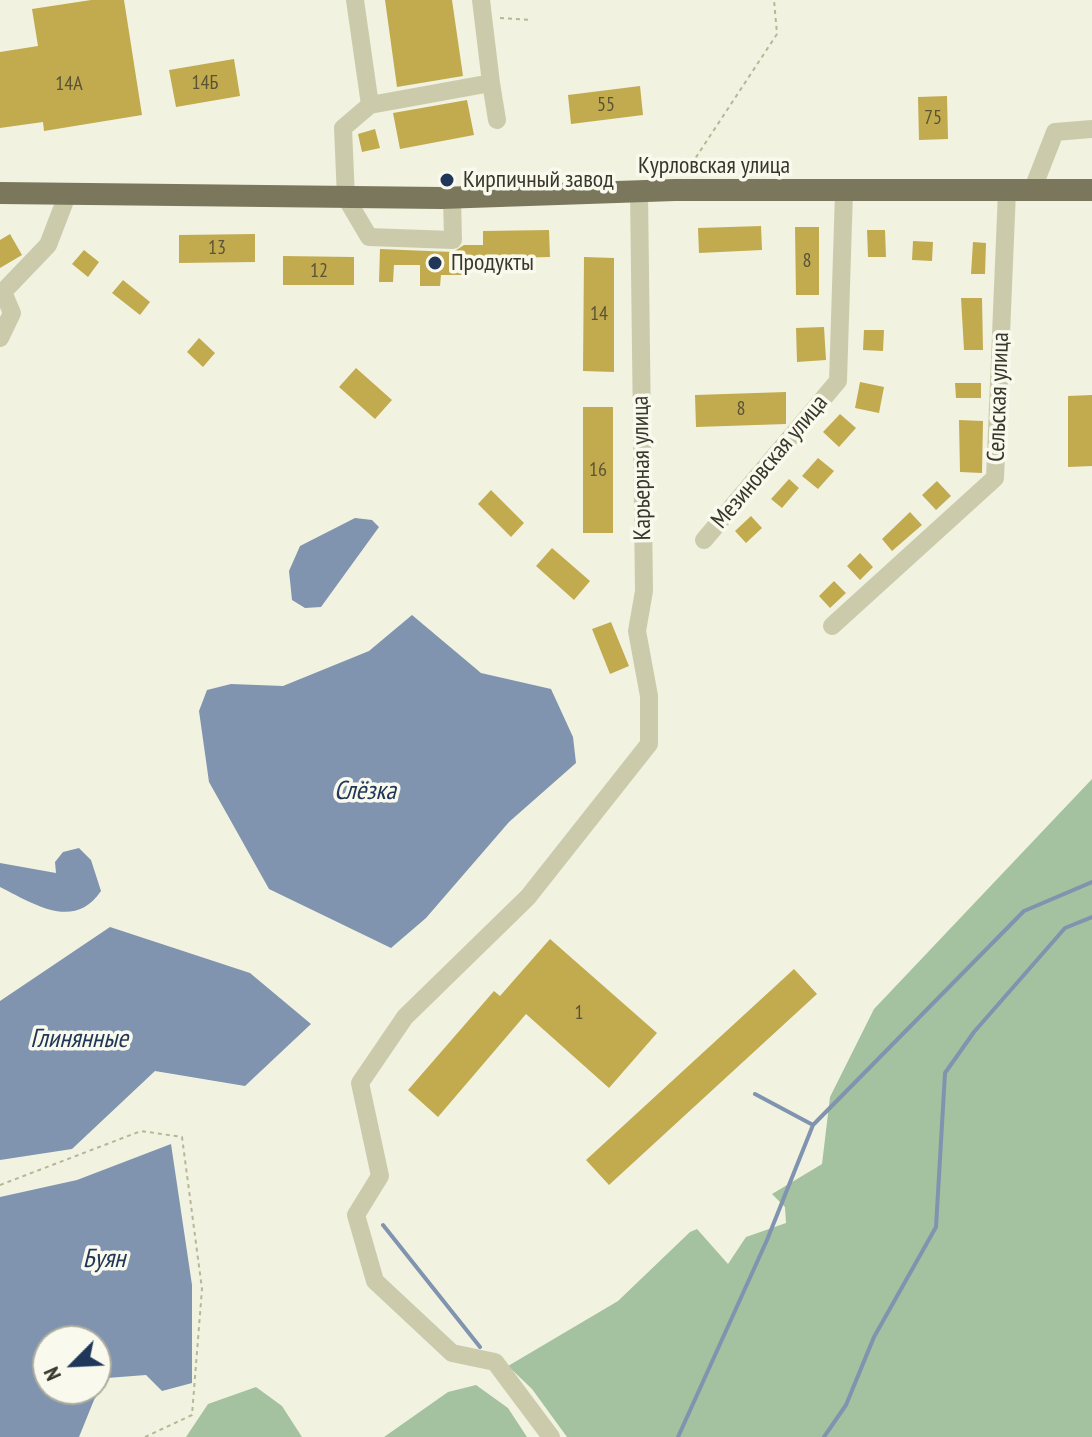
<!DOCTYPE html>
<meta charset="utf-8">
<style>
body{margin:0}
#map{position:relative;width:1092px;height:1437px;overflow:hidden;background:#f1f3e0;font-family:"PT Sans Narrow",sans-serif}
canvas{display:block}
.north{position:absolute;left:32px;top:1325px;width:80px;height:80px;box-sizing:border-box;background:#f9faed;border:2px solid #acac9f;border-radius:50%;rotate:246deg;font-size:22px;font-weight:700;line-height:32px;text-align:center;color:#39372b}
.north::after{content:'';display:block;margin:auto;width:28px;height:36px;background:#21375a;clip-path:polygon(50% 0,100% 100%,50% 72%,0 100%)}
</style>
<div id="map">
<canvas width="1092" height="1437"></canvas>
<div class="north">N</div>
</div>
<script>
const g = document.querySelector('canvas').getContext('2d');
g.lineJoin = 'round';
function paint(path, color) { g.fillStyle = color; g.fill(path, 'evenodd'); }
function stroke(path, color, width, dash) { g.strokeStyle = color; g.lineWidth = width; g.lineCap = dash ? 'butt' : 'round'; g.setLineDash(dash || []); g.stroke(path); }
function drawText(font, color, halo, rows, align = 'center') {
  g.font = font + ' "PT Sans Narrow",sans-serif'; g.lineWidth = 7; g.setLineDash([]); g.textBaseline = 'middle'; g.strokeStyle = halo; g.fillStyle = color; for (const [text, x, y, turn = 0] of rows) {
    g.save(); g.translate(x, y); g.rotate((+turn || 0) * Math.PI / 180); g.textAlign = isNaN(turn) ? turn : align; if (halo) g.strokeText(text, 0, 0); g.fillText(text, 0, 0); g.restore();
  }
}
paint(new Path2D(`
 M 1092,779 L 1092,1437 L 567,1437 L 532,1389 L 508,1366 L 618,1301 L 690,1232 L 697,1229 L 728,1264 L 746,1237 L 786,1223 L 785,1207 L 772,1194 L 822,1164 L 830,1097 L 874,1009 Z
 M 476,1385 L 508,1408 L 527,1437 L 384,1437 L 448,1392 Z
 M 256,1387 L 282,1406 L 302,1437 L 186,1437 L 208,1404 Z`), '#a4c2a0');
paint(new Path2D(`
 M 355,518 L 372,520 L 379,527 L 321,607 L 305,608 L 292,600 L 289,571 L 300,546 Z
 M 412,615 L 481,673 L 551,689 L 573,737 L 576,763 L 509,822 L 426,918 L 391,948 L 269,889 L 209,782 L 199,711 L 207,690 L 231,684 L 283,686 L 369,651 Z
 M 79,848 L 91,860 L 101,891 C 74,931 34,904 0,887 L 0,863 L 56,873 L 55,862 L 63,852 Z
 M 110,927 L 250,973 L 311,1024 L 245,1086 L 155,1071 L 72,1149 L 0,1160 L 0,1001 Z
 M 171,1144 L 192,1285 L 192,1383 L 162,1391 L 146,1375 L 107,1378 L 94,1400 L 79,1437 L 0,1437 L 0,1197 L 77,1180 ZM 48,1341 L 96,1341 L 96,1389 L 48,1389 Z`), '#8093af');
stroke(new Path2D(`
 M 755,1094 L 813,1125
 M 383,1225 L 480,1347
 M 678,1437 L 767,1240 L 813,1125 L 1024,911 L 1092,882
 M 824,1437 L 846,1405 L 874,1337 L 936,1227 L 945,1073 L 974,1032 L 1065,928 L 1092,917`), '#8093af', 4);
paint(new Path2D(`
 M 91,0 L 124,0 L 142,115 L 44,131 L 43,122 L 0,128 L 0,52 L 38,46 L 32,9 Z
 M 385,0 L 452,0 L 463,76 L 397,87 Z
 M 234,59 L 240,96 L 176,107 L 169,70 Z
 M 640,86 L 643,115 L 571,124 L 568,95 Z
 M 947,96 L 948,139 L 919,140 L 918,97 Z
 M 467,100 L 474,135 L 400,149 L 393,113 Z
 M 375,129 L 380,148 L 362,152 L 358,134 Z
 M 761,226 L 762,250 L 699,253 L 698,228 Z
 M 795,227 L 819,227 L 819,295 L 796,295 Z
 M 549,230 L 550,257 L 469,259 L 469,275 L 441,275 L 440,286 L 420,286 L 420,265 L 394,265 L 393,282 L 379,282 L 380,249 L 453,252 L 464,245 L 483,245 L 483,231 Z
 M 867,230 L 885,230 L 886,257 L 868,257 Z
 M 10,234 L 22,255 L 0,268 L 0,240 Z
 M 255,234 L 255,262 L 179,263 L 179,235 Z
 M 913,241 L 933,242 L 932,261 L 912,260 Z
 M 973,242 L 986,243 L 985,274 L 971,274 Z
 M 84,250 L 99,262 L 88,277 L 72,264 Z
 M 283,256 L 354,257 L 354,285 L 283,285 Z
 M 584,257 L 614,258 L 614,372 L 583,371 Z
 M 123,280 L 150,302 L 140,315 L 112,293 Z
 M 961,298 L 982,298 L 983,350 L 964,350 Z
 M 824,327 L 826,360 L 797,362 L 796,328 Z
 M 864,330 L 884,330 L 883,351 L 863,350 Z
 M 199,338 L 215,353 L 203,367 L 187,352 Z
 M 356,368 L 392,400 L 375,419 L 339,387 Z
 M 860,382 L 884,387 L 879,413 L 855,408 Z
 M 955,383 L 981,383 L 981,398 L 956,398 Z
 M 786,392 L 786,424 L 696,427 L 695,395 Z
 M 1092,395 L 1092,466 L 1068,467 L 1068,396 Z
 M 583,407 L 613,407 L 613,533 L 583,533 Z
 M 840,414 L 856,428 L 839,447 L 823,432 Z
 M 959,420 L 983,421 L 982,473 L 960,472 Z
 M 818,458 L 834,471 L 818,489 L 802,476 Z
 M 789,479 L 799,488 L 782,508 L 771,499 Z
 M 937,481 L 951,496 L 936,510 L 922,495 Z
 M 491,490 L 524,523 L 511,537 L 478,504 Z
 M 910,512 L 922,525 L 892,551 L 882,539 Z
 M 751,516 L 762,528 L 746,543 L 735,531 Z
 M 552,548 L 590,581 L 574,600 L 536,566 Z
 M 860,553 L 873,567 L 860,580 L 847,566 Z
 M 834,581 L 846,593 L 830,608 L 819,596 Z
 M 611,622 L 629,666 L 610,674 L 592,629 Z
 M 550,939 L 657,1033 L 609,1088 L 526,1014 L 438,1117 L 408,1090 L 494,991 L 500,996 Z
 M 794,969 L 817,994 L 609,1185 L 586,1160 Z`), '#c2aa4f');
stroke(new Path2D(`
 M 500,18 L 531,20
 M 687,171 L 777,34 L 774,0
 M 0,1185 L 141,1131 L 182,1137 L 202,1289 L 192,1415 L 145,1437`), '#b7b696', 2, [4, 4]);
stroke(new Path2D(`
 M 355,0 L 370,105
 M 491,83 L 497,120
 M 1032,191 L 1055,132 L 1092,129
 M 452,198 L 453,240 L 369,237 L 346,198 L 343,128 L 370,105 L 491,83 L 481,0
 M 0,338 L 12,313 L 3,292 L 48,245 L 68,193
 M 704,540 L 838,381 L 844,192
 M 832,626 L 995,478 L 1007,191
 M 551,1437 L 495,1362 L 452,1353 L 375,1281 L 356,1215 L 380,1176 L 360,1083 L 405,1017 L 528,897 L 649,744 L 649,696 L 637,631 L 644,591 L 639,191`), '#cbcbac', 18);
stroke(new Path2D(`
 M 0,193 L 441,198 L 675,190 L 1092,190`), '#7a775d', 22);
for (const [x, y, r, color] of [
 [447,180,8,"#21375a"],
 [435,263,8,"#21375a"]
]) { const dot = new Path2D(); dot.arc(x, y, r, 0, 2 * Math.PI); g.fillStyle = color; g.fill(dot); stroke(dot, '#f9faed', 3); }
drawText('20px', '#5b5434', null, [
 ["14Б",205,83],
 ["14А",69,84],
 ["55",606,105],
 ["75",933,118],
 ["13",217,248],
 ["8",807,261],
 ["12",319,271],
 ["14",599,314],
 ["8",741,409],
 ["16",598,470],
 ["1",579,1013]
]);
drawText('24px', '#39372b', '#f9faed', [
 ["Курловская улица",714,166],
 ["Сельская улица",999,397,-88],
 ["Мезиновская улица",770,462,-50],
 ["Карьерная улица",642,468,-91]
]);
drawText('24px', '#39372b', '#f9faed', [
 ["Кирпичный завод",463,180],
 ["Продукты",451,263]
], 'left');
drawText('italic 26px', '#21375a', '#f9faed', [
 ["Слёзка",365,792],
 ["Глинянные",79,1040],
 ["Буян",104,1260]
]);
</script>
